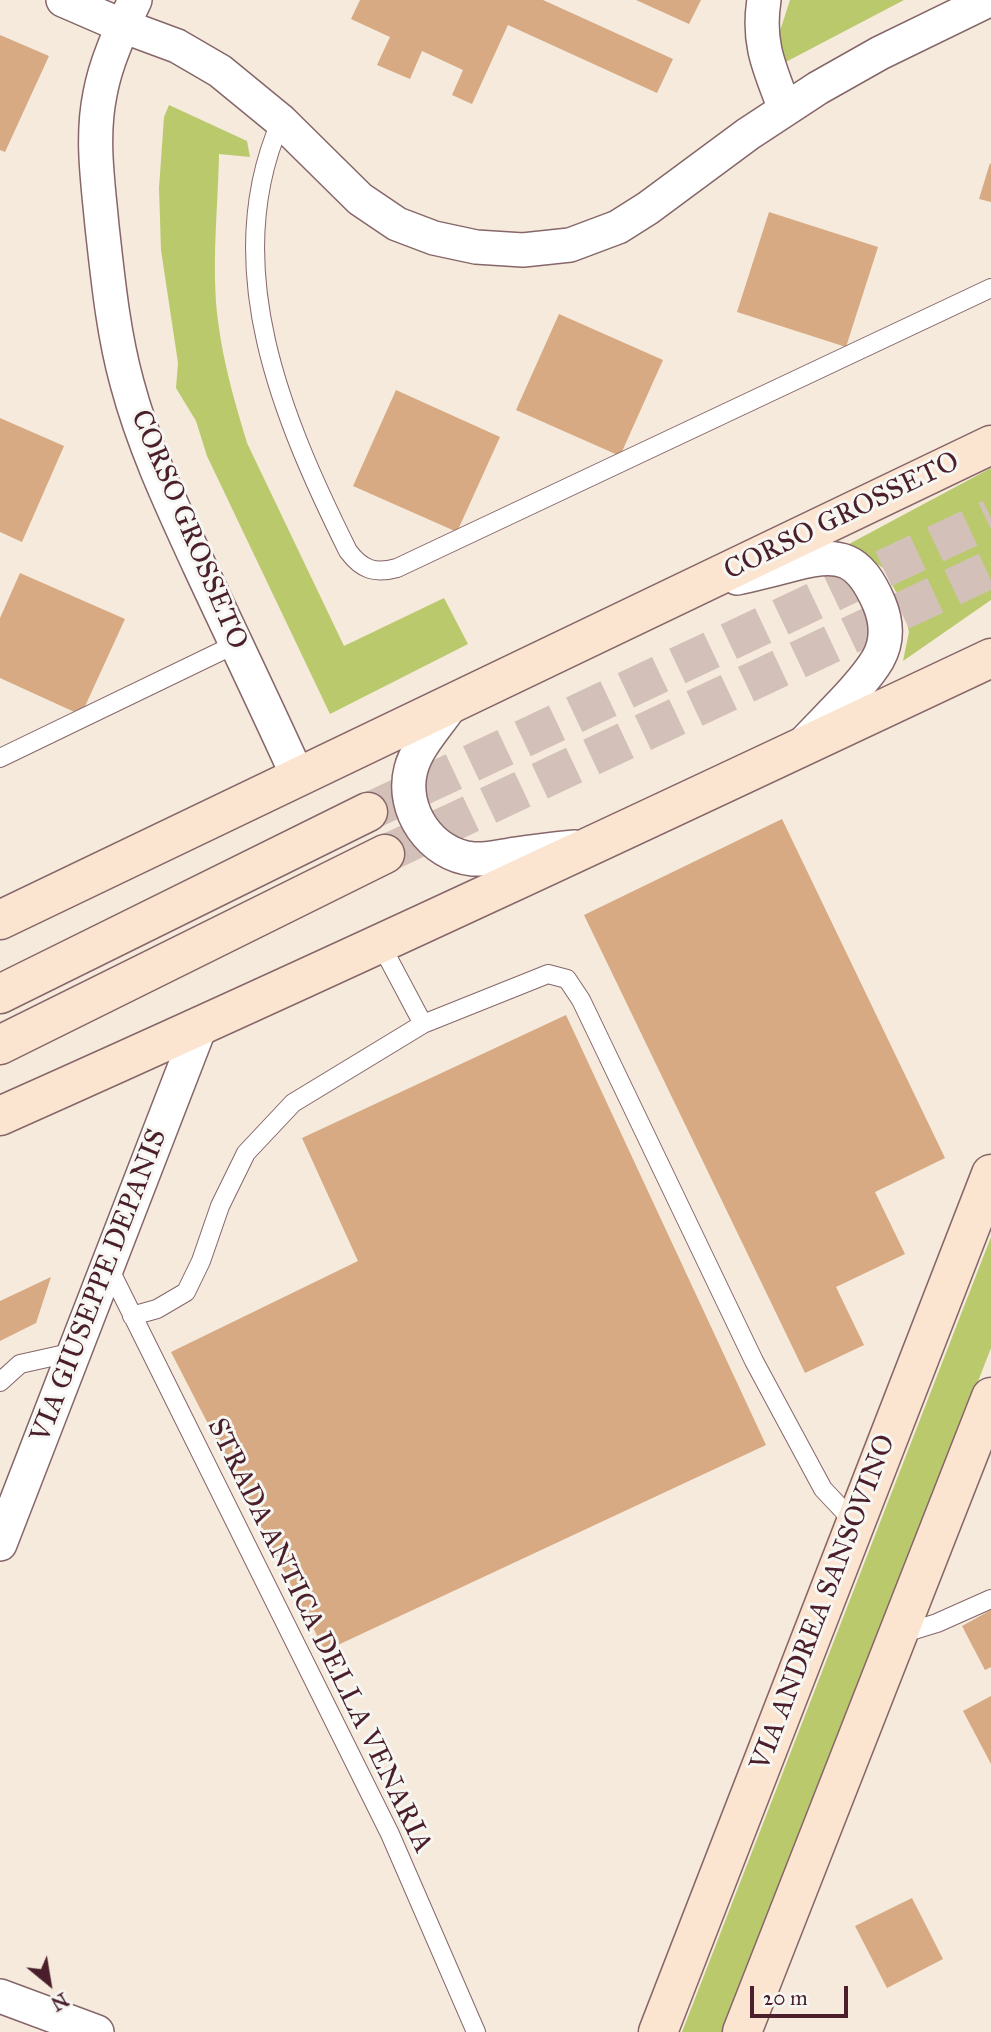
<!DOCTYPE html>
<style>
body{margin:0}
#map{position:relative;width:991px;height:2032px;overflow:hidden;background:#f5eadc;font-family:"IM FELL Great Primer",serif}
canvas{display:block}
.north{position:absolute;left:14px;top:1948px;width:70px;height:70px;-webkit-text-stroke:5px #f6f6f2;paint-order:stroke;rotate:150deg;font-size:19px;font-weight:700;line-height:28px;text-align:center;color:#4a1f2b}
.north::after{content:'';display:block;margin:auto;width:24px;height:32px;background:#4a1f2b;clip-path:polygon(50% 0,100% 100%,50% 72%,0 100%)}
.scale{position:absolute;left:750px;top:1986px;width:98px;height:32px;box-sizing:border-box;border:4px solid #4a1f2b;border-top:0;padding-left:9px;font-size:21px;line-height:24px;white-space:nowrap;color:#4a1f2b;-webkit-text-stroke:5px #f6f6f2;paint-order:stroke}
</style>
<div id="map">
<canvas width="991" height="2032"></canvas>
<div class="north">N</div>
<div class="scale">20 m</div>
</div>
<script>
const g = document.querySelector('canvas').getContext('2d');
g.lineJoin = 'round';
function paint(path, color) { g.fillStyle = color; g.fill(path, 'evenodd'); }
function stroke(path, color, width, dash) { g.strokeStyle = color; g.lineWidth = width; g.lineCap = dash ? 'butt' : 'round'; g.setLineDash(dash || []); g.stroke(path); }
function drawText(font, color, halo, rows, align = 'center') {
  g.font = font + ' "IM FELL Great Primer",serif'; g.lineWidth = 6; g.setLineDash([]); g.textBaseline = 'middle'; g.strokeStyle = halo; g.fillStyle = color; for (const [text, x, y, turn = 0] of rows) {
    g.save(); g.translate(x, y); g.rotate((+turn || 0) * Math.PI / 180); g.textAlign = isNaN(turn) ? turn : align; if (halo) g.strokeText(text, 0, 0); g.fillText(text, 0, 0); g.restore();
  }
}
paint(new Path2D(`
 M 790,0 L 904,0 L 780,65 L 780,31 Z
 M 169,105 L 247,141 L 250,157 L 219,154 C 218,210 211,266 218,321 C 223,362 235,403 247,443 L 344,646 L 444,598 L 468,644 L 330,714 L 207,456 L 196,421 L 176,388 L 178,363 L 161,250 L 159,188 L 164,117 Z
 M 991,468 L 991,600 L 903,661 L 909,632 L 903,605 L 883,568 L 849,544 Z
 M 991,1237 L 991,1348 L 725,2032 L 682,2032 Z`), '#b9c96b');
paint(new Path2D(`
 M 360,0 L 543,0 L 673,59 L 657,93 L 508,25 L 472,104 L 452,95 L 463,70 L 422,51 L 410,79 L 377,65 L 390,37 L 351,19 Z
 M 636,0 L 701,0 L 689,24 Z
 M 0,35 L 49,56 L 5,152 L 0,150 Z
 M 990,163 L 991,164 L 991,202 L 979,199 Z
 M 769,212 L 878,247 L 846,347 L 737,312 Z
 M 559,314 L 663,360 L 620,456 L 516,410 Z
 M 396,390 L 500,437 L 457,532 L 353,486 Z
 M 0,418 L 64,446 L 22,542 L 0,532 Z
 M 20,573 L 125,619 L 81,715 L 0,678 L 0,618 Z
 M 782,819 L 945,1158 L 875,1192 L 905,1254 L 836,1287 L 864,1345 L 805,1373 L 584,915 Z
 M 566,1015 L 766,1445 L 325,1651 L 171,1352 L 358,1261 L 302,1138 Z
 M 51,1277 L 36,1323 L 0,1341 L 0,1301 Z
 M 991,1610 L 991,1667 L 985,1670 L 962,1626 Z
 M 991,1696 L 991,1764 L 963,1711 Z
 M 912,1898 L 943,1959 L 887,1988 L 855,1926 Z`), '#d7aa83');
stroke(new Path2D(`
 M 368,812 L 991,518
 M 385,854 L 991,569`), '#d3c1b9', 38, [38, 19]);
const lane = new Path2D(`
 M 281,121 C 217,266 283,420 348,551 C 362,570 375,574 397,568 L 991,288
 M 0,758 L 236,644
 M 380,943 L 423,1024
 M 108,1266 L 390,1834 L 476,2032
 M 132,1316 L 157,1309 L 186,1292 L 201,1261 L 220,1206 L 246,1153 L 293,1103 L 423,1024 L 548,974 L 567,979 L 581,1000 L 754,1361 L 823,1489 L 855,1523
 M 0,1382 L 20,1364 L 74,1352
 M 898,1635 L 937,1623 L 991,1599`);
const street = new Path2D(`
 M 63,0 L 123,26 L 177,46 L 220,71 L 281,121 L 360,199 L 397,224 L 434,238 L 476,247 L 523,250 L 570,245 L 618,227 L 648,208 L 748,134 L 818,88 L 880,53 L 989,0
 M 135,0 C 121,30 106,61 100,94 C 91,138 98,182 102,226 C 108,279 113,332 127,383 C 144,447 172,506 199,565 C 232,636 266,706 298,777
 M 764,0 C 757,44 770,69 785,109
 M 737,578 C 756,574 775,569 794,564 C 840,552 859,557 879,603 C 887,622 888,641 878,659 C 862,686 825,720 803,744
 M 451,705 C 438,725 417,746 411,769 C 400,810 431,855 473,859 C 488,860 502,856 516,854 C 536,851 555,849 575,847
 M 0,1544 L 200,1027
 M 0,1996 L 97,2032`);
const secondary = new Path2D(`
 M 0,920 L 991,445
 M 0,994 L 368,812
 M 0,1045 L 385,854
 M 0,1116 C 332,968 662,813 991,658
 M 658,2032 L 991,1174
 M 742,2032 L 991,1397`);
stroke(lane, '#866669', 20);
stroke(street, '#866669', 36);
stroke(secondary, '#866669', 41);
stroke(lane, '#fff', 18);
stroke(street, '#fff', 33);
stroke(secondary, '#fce5d0', 38);
drawText('28px', '#4a1f2b', '#f6f6f2', [
 ["CORSO GROSSETO",842,517,-26],
 ["CORSO GROSSETO",188,530,67],
 ["VIA GIUSEPPE DEPANIS",100,1286,-69],
 ["VIA ANDREA SANSOVINO",824,1603,-69],
 ["STRADA ANTICA DELLA VENARIA",319,1636,64]
]);
</script>
